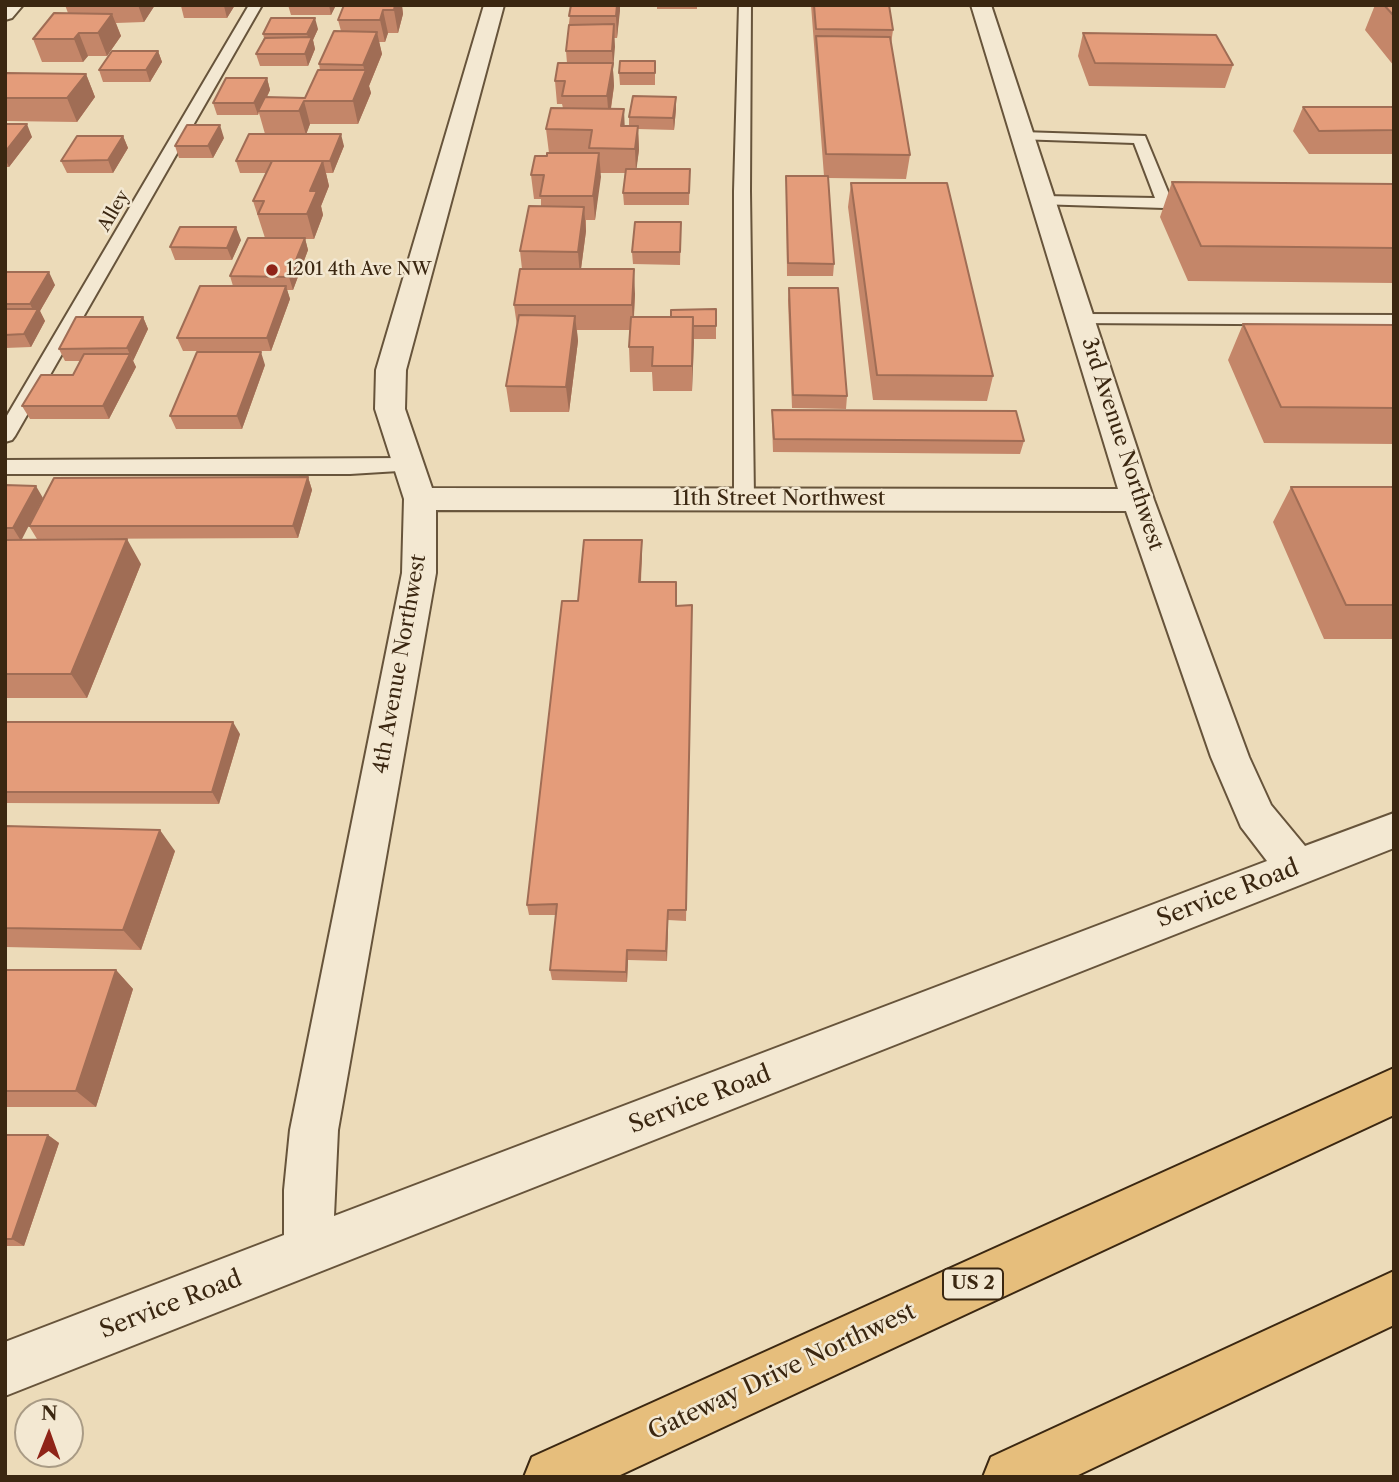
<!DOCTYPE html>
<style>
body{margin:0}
#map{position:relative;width:1399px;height:1482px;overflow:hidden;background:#ecdbb9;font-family:"Libre Caslon Text",serif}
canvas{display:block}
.frame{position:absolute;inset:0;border:7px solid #3b2711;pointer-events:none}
.north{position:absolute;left:14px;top:1398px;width:70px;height:70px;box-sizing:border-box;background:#f3e8d2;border:2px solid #a99b85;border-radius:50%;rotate:1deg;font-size:19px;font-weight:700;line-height:28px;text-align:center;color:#3b2711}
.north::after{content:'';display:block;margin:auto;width:24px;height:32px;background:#8f2418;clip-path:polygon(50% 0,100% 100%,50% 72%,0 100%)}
</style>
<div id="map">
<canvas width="1399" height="1482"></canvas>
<div class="frame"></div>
<div class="north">N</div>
</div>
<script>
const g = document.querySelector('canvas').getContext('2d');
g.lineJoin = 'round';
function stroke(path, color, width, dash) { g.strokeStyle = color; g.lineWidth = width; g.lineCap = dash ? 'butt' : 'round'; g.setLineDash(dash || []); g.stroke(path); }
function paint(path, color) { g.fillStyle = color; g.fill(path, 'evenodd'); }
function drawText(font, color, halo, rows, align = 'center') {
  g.font = font + ' "Libre Caslon Text",serif'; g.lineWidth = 5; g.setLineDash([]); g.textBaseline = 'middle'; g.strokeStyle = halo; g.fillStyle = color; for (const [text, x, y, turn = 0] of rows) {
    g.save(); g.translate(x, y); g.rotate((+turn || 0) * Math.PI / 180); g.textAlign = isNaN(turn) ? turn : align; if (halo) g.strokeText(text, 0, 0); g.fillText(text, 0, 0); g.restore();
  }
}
const lane = new Path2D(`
 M 249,5 L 262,5 L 15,436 L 12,440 L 5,442 L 5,419 Z
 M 739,5 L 751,5 L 750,191 L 754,498 L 751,503 L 737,503 L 734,498 L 734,191 Z
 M 1022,132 L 1145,136 L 1171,199 L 1196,199 L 1204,204 L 1196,209 L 1037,204 L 1035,201 L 1037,198 L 1043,196 L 1155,198 L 1134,143 L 1017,139 L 1015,136 Z
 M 1081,314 L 1394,315 L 1394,325 L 1075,323 L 1072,319 L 1075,315 Z
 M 408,458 L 415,460 L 418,465 L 415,470 L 350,474 L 5,474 L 5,460 Z`);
const street = new Path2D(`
 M 5,5 L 23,5 L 12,18 L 5,20 Z
 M 484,5 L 504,5 L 406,370 L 405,409 L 432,488 L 1118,489 L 971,5 L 991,5 L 1154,500 L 1249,757 L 1271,805 L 1305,846 L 1394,813 L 1394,848 L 5,1396 L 5,1342 L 284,1235 L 284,1190 L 290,1130 L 402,573 L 404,499 L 375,409 L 376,370 ZM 436,510 L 1126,511 L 1211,757 L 1241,827 L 1267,861 L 334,1216 L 338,1130 L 436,573 Z`);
const highway = new Path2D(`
 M 1394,1068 L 1394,1115 L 616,1477 L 524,1477 L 532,1457 Z
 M 1394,1271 L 1394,1325 L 1074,1477 L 983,1477 L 991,1457 Z`);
stroke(lane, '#67543b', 4);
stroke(street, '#67543b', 4);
stroke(highway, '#3b2711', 4);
paint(lane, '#f3e8d2');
paint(street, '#f3e8d2');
paint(highway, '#e6be7c');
paint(new Path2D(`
 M 65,5 L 155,5 L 144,22 L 116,23 L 121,36 L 107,56 L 88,56 L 83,62 L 42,62 L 33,39 L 68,13 Z
 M 181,5 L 235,5 L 227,18 L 184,18 L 181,6 Z
 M 288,5 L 336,5 L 331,15 L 291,15 Z
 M 344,5 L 406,5 L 405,7 L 402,7 L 403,14 L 398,33 L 388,33 L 385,42 L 379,42 L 382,54 L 369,86 L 371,93 L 358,124 L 310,124 L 306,134 L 344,146 L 333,173 L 326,173 L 329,186 L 321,206 L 323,215 L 314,239 L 305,239 L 308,250 L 293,290 L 287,290 L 290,299 L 271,351 L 183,351 L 177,338 L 233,286 L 230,276 L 265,238 L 253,201 L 267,173 L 240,173 L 236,161 L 265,134 L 259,113 L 258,115 L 217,115 L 213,103 L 267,78 L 270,90 L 267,97 L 305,98 L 320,70 L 319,64 L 341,31 L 338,20 Z
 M 571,5 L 620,5 L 617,38 L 614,38 L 613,70 L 614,86 L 611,109 L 624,126 L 629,126 L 629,117 L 676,97 L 676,109 L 674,130 L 638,129 L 639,150 L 636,169 L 690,169 L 689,205 L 624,205 L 623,193 L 625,173 L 600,173 L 595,220 L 586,220 L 586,231 L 581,269 L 635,294 L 634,317 L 671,317 L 716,309 L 716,339 L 693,339 L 692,391 L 653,391 L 652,372 L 630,372 L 629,347 L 630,330 L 577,330 L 578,341 L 569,412 L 510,412 L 506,386 L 517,326 L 514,305 L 522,269 L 520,251 L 541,206 L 541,199 L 534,199 L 531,175 L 549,153 L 546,129 L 563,108 L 562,104 L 557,104 L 555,81 L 567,63 L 566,51 Z
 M 657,5 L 697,5 L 697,9 L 657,9 Z
 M 811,5 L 889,5 L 893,30 L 891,44 L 910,155 L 906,179 L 828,178 L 834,264 L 833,276 L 787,276 L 786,176 L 824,176 Z
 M 1375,5 L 1394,5 L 1394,66 L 1365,30 Z
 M 318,29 L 313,40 L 315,49 L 308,66 L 260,66 L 256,54 L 264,38 L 263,34 Z
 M 1083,33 L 1233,65 L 1225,88 L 1089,86 L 1078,56 Z
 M 158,51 L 162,62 L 150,82 L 103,82 L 99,70 Z
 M 655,61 L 655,85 L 620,85 L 619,73 Z
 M 5,74 L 86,74 L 95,97 L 77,122 L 5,121 Z
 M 1303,107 L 1394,107 L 1394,154 L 1309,154 L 1293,131 Z
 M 5,124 L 32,137 L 9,167 L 5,167 Z
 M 123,136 L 128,148 L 113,173 L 67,173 L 61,161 Z
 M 224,138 L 213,158 L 179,158 L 175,146 Z
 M 1172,182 L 1394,184 L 1394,283 L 1188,281 L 1160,217 Z
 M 851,183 L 993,376 L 987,401 L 873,400 L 848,207 Z
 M 681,222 L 680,265 L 633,264 L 632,252 Z
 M 241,240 L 232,260 L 175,260 L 170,247 Z
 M 5,272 L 55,285 L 40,311 L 45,321 L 31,347 L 5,348 Z
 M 789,288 L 847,396 L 846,409 L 792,408 L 788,300 Z
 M 143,317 L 148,329 L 133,361 L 136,367 L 109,419 L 30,419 L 22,406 L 73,375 L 80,361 L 65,361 L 59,349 Z
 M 1243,324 L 1394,325 L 1394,444 L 1264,443 L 1228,360 Z
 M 265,365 L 242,429 L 176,429 L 170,416 Z
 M 772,410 L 1024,441 L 1020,454 L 773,452 L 772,423 Z
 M 308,477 L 312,490 L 298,538 L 37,539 L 29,526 Z
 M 5,485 L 22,540 L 141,564 L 87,698 L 5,698 Z
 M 1291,487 L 1394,487 L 1394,639 L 1324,639 L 1273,522 Z
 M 642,553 L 641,582 L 676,606 L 692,605 L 686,921 L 668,920 L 667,961 L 628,960 L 627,982 L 552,980 L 550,970 L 556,915 L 529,915 L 527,905 L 578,601 Z
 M 5,722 L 240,734 L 219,804 L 5,803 Z
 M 5,826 L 175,851 L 141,950 L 5,947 Z
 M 5,970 L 116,970 L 133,989 L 96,1107 L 5,1107 Z
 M 5,1135 L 48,1135 L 59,1143 L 24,1246 L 5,1246 Z`), '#c48669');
paint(new Path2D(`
 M 138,5 L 155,5 L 144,22 Z
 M 224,5 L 235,5 L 227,18 L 224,6 Z
 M 329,5 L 336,5 L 331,15 Z
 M 395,5 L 402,5 L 403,14 L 398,33 L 394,10 Z
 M 617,5 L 620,5 L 620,11 L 617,38 L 616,16 Z
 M 383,10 L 388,33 L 385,42 L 380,20 Z
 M 112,14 L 121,36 L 107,56 L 98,33 Z
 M 315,18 L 318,29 L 313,40 L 315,49 L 308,66 L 305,54 L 310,43 L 307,34 Z
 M 614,24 L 615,47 L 613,70 L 614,86 L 609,120 L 607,96 L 613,66 L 612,51 Z
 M 377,32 L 382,54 L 369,86 L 371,93 L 358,124 L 353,101 L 365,72 L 363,65 Z
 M 79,33 L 88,56 L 83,62 L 74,39 Z
 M 158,51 L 162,62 L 150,82 L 146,70 Z
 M 86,74 L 95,97 L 77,122 L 67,98 Z
 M 267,78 L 270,90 L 260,111 L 258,111 L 258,115 L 254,103 Z
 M 676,97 L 676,109 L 674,130 L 673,118 Z
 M 304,101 L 310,124 L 306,135 L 299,111 Z
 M 624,109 L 625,133 L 622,150 L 621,126 Z
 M 27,124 L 32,137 L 9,167 L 5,158 L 5,152 Z
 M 220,125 L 224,138 L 213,158 L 208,146 Z
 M 638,126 L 639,150 L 636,173 L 635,149 Z
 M 341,134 L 344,146 L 333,173 L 330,161 Z
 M 123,136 L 128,148 L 113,173 L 108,160 Z
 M 599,153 L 601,177 L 595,220 L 593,196 Z
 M 323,161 L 329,186 L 321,206 L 323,215 L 314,239 L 307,214 L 310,191 Z
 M 584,207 L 586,231 L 580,276 L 578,252 Z
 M 236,227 L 241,240 L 232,260 L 227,248 Z
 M 305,238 L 308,250 L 293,290 L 289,277 Z
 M 634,269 L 635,294 L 633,330 L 632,305 Z
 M 49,272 L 55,285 L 40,311 L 45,321 L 31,347 L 24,334 L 35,314 L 30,304 Z
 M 286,286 L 290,299 L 271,351 L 267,338 Z
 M 575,316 L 578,341 L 569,412 L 566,387 Z
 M 143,317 L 148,329 L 133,361 L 127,348 Z
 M 693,317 L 694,342 L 692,391 L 692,366 Z
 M 261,352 L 265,365 L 242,429 L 237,416 Z
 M 130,354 L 136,367 L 109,419 L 103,406 Z
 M 308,477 L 312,490 L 298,538 L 293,526 Z
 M 36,486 L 43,498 L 21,541 L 13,528 Z
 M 127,539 L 141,564 L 87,698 L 71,674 Z
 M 642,540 L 642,553 L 640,594 L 639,582 Z
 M 233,722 L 240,734 L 219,804 L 212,792 Z
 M 160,830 L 175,851 L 141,950 L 123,930 Z
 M 668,910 L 668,920 L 667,961 L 666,951 Z
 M 627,950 L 628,960 L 627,982 L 626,972 Z
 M 116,970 L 133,989 L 96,1107 L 76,1091 Z
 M 48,1135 L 59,1143 L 24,1246 L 12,1239 Z`), '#a06d55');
const building = new Path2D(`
 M 181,5 L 224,5 L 224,6 L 181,6 Z
 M 344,5 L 395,5 L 394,10 L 383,10 L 380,20 L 338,20 Z
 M 571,5 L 617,5 L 616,16 L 569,16 Z
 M 814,5 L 889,5 L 893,30 L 816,29 Z
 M 1384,5 L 1394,5 L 1394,16 Z
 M 54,13 L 112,14 L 98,33 L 79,33 L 74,39 L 33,39 Z
 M 271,18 L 315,18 L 307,34 L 263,34 Z
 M 614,24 L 612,51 L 566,51 L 569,25 Z
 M 334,31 L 377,32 L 363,65 L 319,64 Z
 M 1083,33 L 1216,35 L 1233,65 L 1095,63 Z
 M 816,36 L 890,37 L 910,155 L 826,154 Z
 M 312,37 L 305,54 L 256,54 L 265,38 Z
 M 112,51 L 158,51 L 146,70 L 99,70 Z
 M 620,61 L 655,61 L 655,73 L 619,73 Z
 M 558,63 L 613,63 L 607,96 L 562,96 L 565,81 L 555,81 Z
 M 318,70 L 366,70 L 353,101 L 304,101 L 299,111 L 258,111 L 265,97 L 305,98 Z
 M 6,73 L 86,74 L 67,98 L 5,98 Z
 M 226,78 L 267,78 L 254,103 L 213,103 Z
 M 633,96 L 676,97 L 673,118 L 629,117 Z
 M 1303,107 L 1394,107 L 1394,130 L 1319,131 Z
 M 551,108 L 624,109 L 621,126 L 638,126 L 635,149 L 589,148 L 592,130 L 546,129 Z
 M 5,124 L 27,124 L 5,152 Z
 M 187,125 L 220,125 L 208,146 L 175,146 Z
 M 249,134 L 341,134 L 330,161 L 236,161 Z
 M 77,136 L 123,136 L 108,160 L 61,161 Z
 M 547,153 L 599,153 L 593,196 L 540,196 L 544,175 L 531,175 L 535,156 L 547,156 Z
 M 272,161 L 323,161 L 310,191 L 317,191 L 307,214 L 258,214 L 264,201 L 253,201 Z
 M 626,169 L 690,169 L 689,193 L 623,193 Z
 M 786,176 L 828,176 L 834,264 L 788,263 Z
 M 1172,182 L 1394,184 L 1394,248 L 1201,246 Z
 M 851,183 L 947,183 L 993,376 L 877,375 Z
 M 529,206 L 584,207 L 578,252 L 520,251 Z
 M 635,222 L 681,222 L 680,252 L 632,252 Z
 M 180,227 L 236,227 L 227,248 L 170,247 Z
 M 248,238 L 305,238 L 289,277 L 230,276 Z
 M 520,269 L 634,269 L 632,305 L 514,305 Z
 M 5,272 L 49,272 L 30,304 L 5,304 Z
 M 200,286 L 286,286 L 267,338 L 177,338 Z
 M 789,288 L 838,288 L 847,396 L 793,395 Z
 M 5,309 L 38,309 L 24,334 L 5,335 Z
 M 716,309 L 716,326 L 693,326 L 693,317 L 671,317 L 671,310 Z
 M 519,315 L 575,316 L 566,387 L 506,386 Z
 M 76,317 L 143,317 L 127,348 L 59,349 Z
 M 631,317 L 693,317 L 692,366 L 652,366 L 653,347 L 629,347 Z
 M 1243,324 L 1394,325 L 1394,408 L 1281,407 Z
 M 197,352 L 261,352 L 237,416 L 170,416 Z
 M 84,354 L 130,354 L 103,406 L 22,406 L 41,375 L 73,375 Z
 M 772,410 L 1016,411 L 1024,441 L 774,439 Z
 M 308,477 L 293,526 L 29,526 L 54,478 Z
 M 5,485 L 36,486 L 13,528 L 5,528 Z
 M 1291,487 L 1394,487 L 1394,605 L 1346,605 Z
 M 127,539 L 71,674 L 5,674 L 5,540 Z
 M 584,540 L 642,540 L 639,582 L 676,582 L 676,606 L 692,605 L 686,910 L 668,910 L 666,951 L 627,950 L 626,972 L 550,970 L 557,904 L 527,905 L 562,601 L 578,601 Z
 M 5,722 L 233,722 L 212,792 L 5,792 Z
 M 5,826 L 160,830 L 123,930 L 5,928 Z
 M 5,970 L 116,970 L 76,1091 L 5,1091 Z
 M 5,1135 L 48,1135 L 12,1239 L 5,1239 Z`);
paint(building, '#e49c7a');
stroke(building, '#a06d55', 2);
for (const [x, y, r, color] of [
 [272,270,7,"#8f2418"]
]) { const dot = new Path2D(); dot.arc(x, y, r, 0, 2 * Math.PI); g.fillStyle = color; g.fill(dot); stroke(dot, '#f3e8d2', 2.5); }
drawText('18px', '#3b2711', '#f3e8d2', [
 ["Alley",114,211,-60]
]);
drawText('18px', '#3b2711', '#f3e8d2', [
 ["1201 4th Ave NW",286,270]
], 'left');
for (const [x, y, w] of [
 [973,1284,60]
]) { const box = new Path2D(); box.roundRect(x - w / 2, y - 15.5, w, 31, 5); g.fillStyle = '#f3e8d2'; g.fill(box); stroke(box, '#3b2711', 2); }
drawText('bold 19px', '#3b2711', null, [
 ["US 2",973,1284]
]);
drawText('21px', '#3b2711', '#f3e8d2', [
 ["3rd Avenue Northwest",1122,444,72],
 ["11th Street Northwest",779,499],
 ["4th Avenue Northwest",400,664,-80]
]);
drawText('24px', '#3b2711', '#f3e8d2', [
 ["Service Road",1228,894,-21],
 ["Service Road",700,1100,-21],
 ["Service Road",171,1305,-21],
 ["Gateway Drive Northwest",782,1372,-25]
]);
</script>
